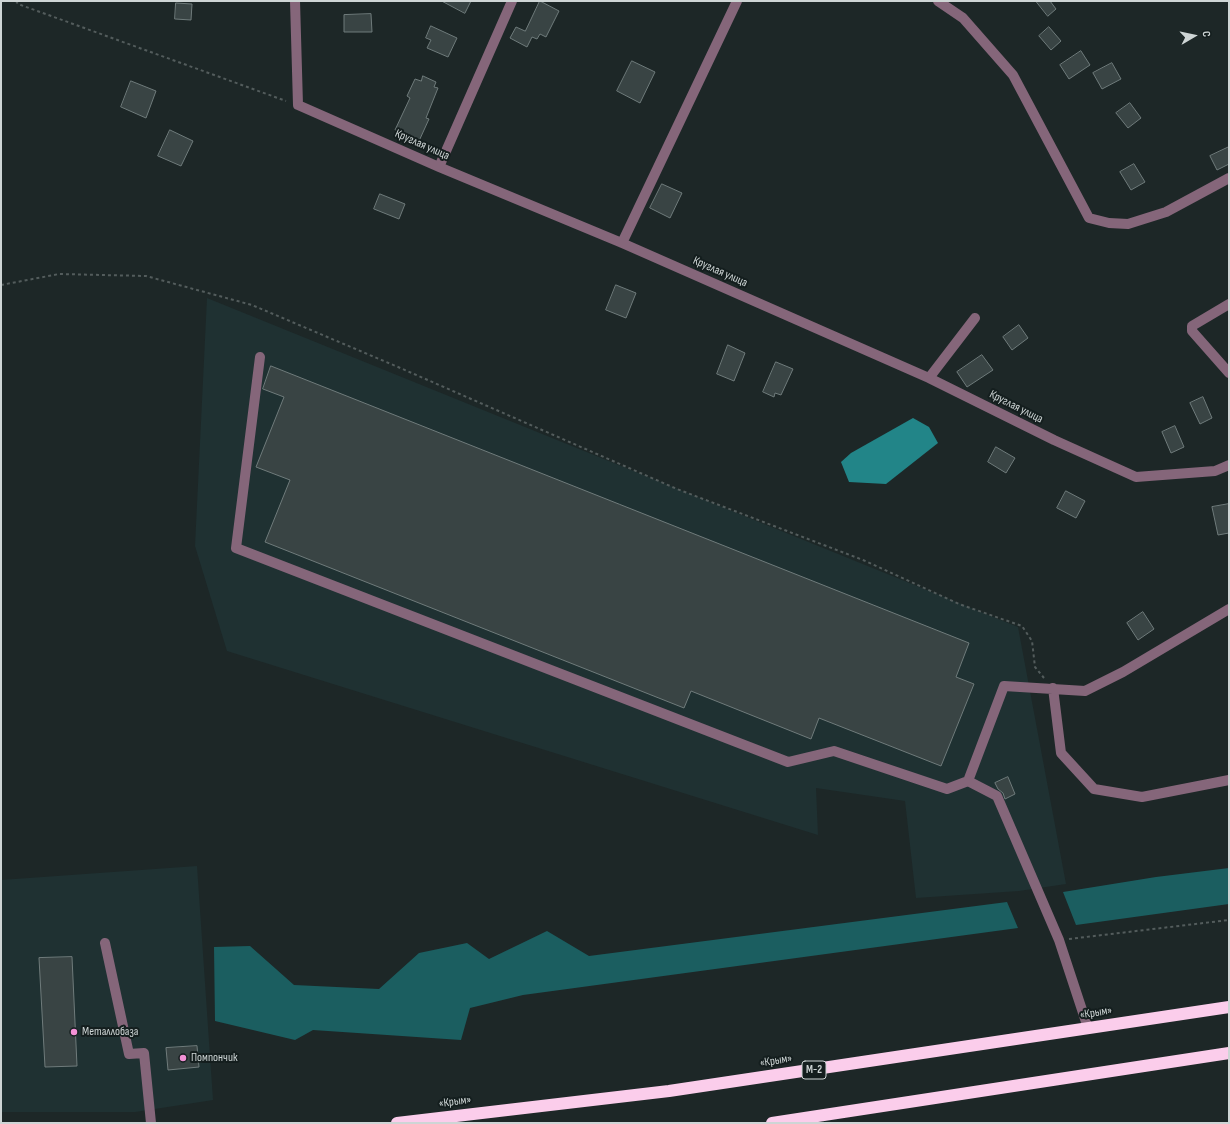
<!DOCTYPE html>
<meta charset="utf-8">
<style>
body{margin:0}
#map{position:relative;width:1230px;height:1124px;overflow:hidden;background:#1d2727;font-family:"Sofia Sans Condensed",sans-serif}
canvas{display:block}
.frame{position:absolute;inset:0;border:2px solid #ced5d5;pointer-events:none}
.north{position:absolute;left:1174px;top:16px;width:40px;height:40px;-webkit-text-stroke:3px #141e1e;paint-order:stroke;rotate:81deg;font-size:11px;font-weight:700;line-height:16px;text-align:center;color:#ced5d5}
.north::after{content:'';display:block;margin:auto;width:14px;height:18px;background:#ced5d5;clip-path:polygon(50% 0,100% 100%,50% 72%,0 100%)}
</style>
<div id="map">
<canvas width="1230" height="1124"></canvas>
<div class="frame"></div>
<div class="north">С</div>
</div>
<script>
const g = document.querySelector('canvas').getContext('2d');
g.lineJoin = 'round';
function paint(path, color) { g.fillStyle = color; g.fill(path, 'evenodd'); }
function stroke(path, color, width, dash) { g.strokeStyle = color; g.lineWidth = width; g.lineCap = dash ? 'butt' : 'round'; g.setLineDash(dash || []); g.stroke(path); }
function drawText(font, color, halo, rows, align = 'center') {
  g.font = font + ' "Sofia Sans Condensed",sans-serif'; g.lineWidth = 4; g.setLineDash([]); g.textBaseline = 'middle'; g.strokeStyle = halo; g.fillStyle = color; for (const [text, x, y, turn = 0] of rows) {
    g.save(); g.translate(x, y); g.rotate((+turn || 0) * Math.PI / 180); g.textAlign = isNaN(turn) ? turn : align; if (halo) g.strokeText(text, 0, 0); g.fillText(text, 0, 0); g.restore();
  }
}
paint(new Path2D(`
 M 207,298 L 1018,627 L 1066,884 L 1019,891 L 916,898 L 905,801 L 816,788 L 818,835 L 227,651 L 195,546 Z
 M 197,866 L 213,1100 L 135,1112 L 1,1112 L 1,880 Z`), '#1f3132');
paint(new Path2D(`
 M 1229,868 L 1229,904 L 1076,925 L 1063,892 L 1156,877 Z
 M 1007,902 L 1018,928 L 523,995 L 470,1008 L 461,1040 L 313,1030 L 295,1040 L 215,1021 L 214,947 L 250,946 L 294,985 L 379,989 L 419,953 L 467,943 L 489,959 L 547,931 L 589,956 Z`), '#1b5e60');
paint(new Path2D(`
 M 913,418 L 929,427 L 938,443 L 886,484 L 849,482 L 841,462 L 851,453 Z`), '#228588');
const building = new Path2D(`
 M 442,1 L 471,1 L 465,13 Z
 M 540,1 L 559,11 L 546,37 L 540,34 L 537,39 L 532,37 L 527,47 L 510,38 L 516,27 L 525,31 Z
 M 1036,1 L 1050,1 L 1056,9 L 1048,16 Z
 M 176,3 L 192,4 L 191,20 L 175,19 Z
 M 371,14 L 372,32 L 344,32 L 344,15 Z
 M 431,26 L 457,38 L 448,57 L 427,48 L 431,40 L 426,38 Z
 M 1049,27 L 1061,41 L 1051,50 L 1039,36 Z
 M 1081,51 L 1090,65 L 1069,79 L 1060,65 Z
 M 632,61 L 655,72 L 640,103 L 617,91 Z
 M 1112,63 L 1121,79 L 1102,89 L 1093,73 Z
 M 423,76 L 436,82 L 434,87 L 438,88 L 426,118 L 429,119 L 419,141 L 395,130 L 410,98 L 407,96 L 415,79 L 421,81 Z
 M 131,81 L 156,91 L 146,118 L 121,107 Z
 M 1130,103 L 1141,118 L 1128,128 L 1116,113 Z
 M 170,130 L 193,141 L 181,166 L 158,156 Z
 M 1229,147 L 1229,164 L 1217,170 L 1210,156 Z
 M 1134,164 L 1145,182 L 1131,190 L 1120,172 Z
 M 662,184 L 682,193 L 670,218 L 650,208 Z
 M 380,194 L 405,204 L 399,219 L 374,209 Z
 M 616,285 L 636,293 L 626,318 L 606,310 Z
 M 1019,325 L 1028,338 L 1012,350 L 1003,337 Z
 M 728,345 L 745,353 L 734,381 L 717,374 Z
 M 982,355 L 993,370 L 967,387 L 957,372 Z
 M 776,362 L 793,369 L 781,395 L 775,393 L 774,397 L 763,392 Z
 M 271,366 L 969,643 L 956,677 L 974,684 L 941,766 L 819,718 L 811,739 L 691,691 L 684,708 L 265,542 L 290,480 L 256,467 L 284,397 L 263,389 Z
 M 1203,397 L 1212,418 L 1200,424 L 1190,403 Z
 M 1175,426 L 1184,447 L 1171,453 L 1162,432 Z
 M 996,447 L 1015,458 L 1006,473 L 988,462 Z
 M 1066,491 L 1085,501 L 1076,518 L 1057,508 Z
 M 1229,504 L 1229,533 L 1218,535 L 1212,507 Z
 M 1143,612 L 1154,629 L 1138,640 L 1127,623 Z
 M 1008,777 L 1015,794 L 1005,799 L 1003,793 L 998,789 L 995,783 Z
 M 72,957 L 77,1066 L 45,1067 L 39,958 Z
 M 197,1046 L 199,1067 L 168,1070 L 166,1048 Z`);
paint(building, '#394444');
stroke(building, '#6f7b7b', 1);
stroke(new Path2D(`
 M 16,1 L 18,4 L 286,101
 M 1,285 L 59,274 L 146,276 L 252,305 L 398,367 L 677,489 L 863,560 L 959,604 L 1022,626 L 1032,641 L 1035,667 L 1044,678
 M 1069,939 L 1229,920`), '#535c5c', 2, [3, 3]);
stroke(new Path2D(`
 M 295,1 L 298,105 L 439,167 L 622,243 L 929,378 L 1054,440 L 1136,477 L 1215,471 L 1229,465
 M 938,1 L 963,18 L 1013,75 L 1089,218 L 1109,223 L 1128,224 L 1166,212 L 1229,178
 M 439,167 L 512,1
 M 622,243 L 737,1
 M 1229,304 L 1192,326 L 1192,331 L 1229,373
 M 260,357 L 236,548 L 788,762 L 834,751 L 947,789 L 968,781 L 1004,686 L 1085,691 L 1123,672 L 1229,609
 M 929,378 L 975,318
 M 1053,688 L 1061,753 L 1094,789 L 1142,797 L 1229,780
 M 968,781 L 997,796 L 1059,940 L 1088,1028
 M 105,943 L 129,1054 L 144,1053 L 151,1123`), '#85667a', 10);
stroke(new Path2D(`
 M 397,1123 L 669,1091 L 1229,1007
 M 772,1123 L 1229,1053`), '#fbcdeb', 12);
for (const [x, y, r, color] of [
 [74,1032,4,"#f391d6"],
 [183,1058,4,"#f391d6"]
]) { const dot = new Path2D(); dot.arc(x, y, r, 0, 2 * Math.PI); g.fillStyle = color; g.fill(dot); stroke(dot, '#141e1e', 1.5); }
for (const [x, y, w] of [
 [814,1070,24]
]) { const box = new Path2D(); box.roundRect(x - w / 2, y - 9, w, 18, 3); g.fillStyle = '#141e1e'; g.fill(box); stroke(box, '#ced5d5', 1); }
drawText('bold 11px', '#ced5d5', null, [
 ["М-2",814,1070]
]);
drawText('12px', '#ced5d5', '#141e1e', [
 ["Круглая улица",422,145,24],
 ["Круглая улица",720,272,24],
 ["Круглая улица",1016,407,27],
 ["«Крым»",1096,1013,-9],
 ["«Крым»",776,1061,-9],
 ["«Крым»",455,1102,-7]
]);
drawText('12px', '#ced5d5', '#141e1e', [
 ["Металлобаза",82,1032],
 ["Помпончик",191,1058]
], 'left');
</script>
